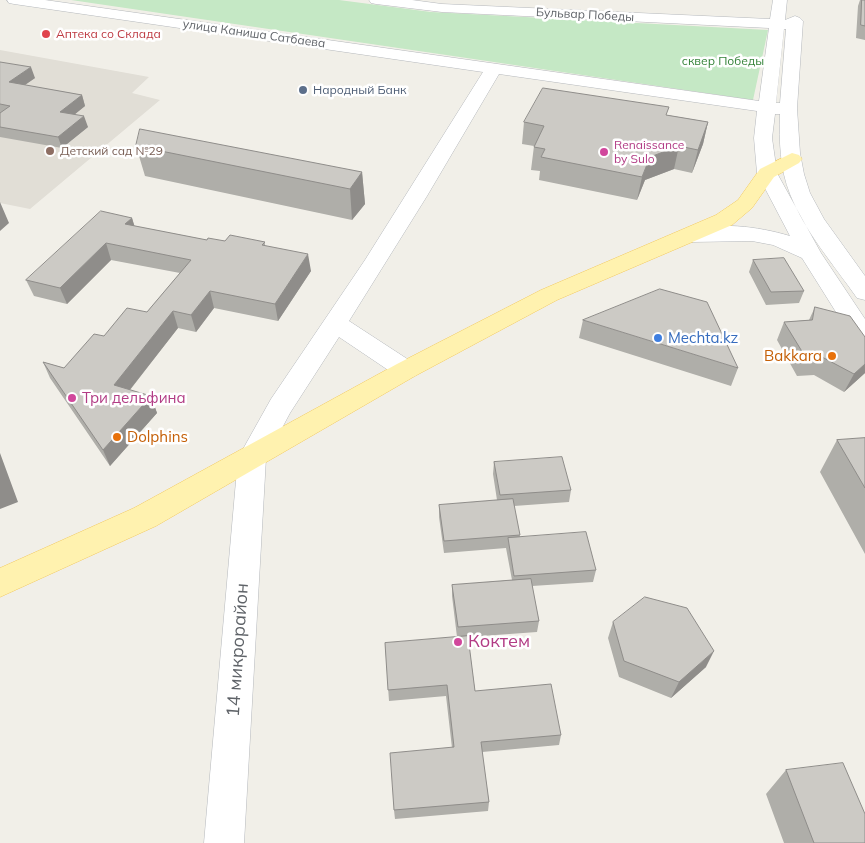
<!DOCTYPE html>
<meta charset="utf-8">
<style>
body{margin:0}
canvas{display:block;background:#f1efe8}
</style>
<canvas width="865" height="843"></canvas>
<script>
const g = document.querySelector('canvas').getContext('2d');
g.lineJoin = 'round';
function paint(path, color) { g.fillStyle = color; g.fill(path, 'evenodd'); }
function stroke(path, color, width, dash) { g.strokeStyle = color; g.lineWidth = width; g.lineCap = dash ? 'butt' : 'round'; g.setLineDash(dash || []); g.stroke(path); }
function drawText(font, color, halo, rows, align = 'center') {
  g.font = font + ' Mulish,sans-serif'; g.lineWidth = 5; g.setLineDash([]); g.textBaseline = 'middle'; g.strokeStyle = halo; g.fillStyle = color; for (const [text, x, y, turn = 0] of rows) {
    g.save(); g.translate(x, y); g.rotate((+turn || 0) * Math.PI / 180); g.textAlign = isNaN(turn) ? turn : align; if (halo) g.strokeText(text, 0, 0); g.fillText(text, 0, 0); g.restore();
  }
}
paint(new Path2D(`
 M 0,50 L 149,77 L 132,93 L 160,100 L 30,209 L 0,203 Z`), '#e1ded6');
paint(new Path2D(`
 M 71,0 L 339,0 L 431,12 L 768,30 L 753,100 Z`), '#c5e8c5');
const minor = new Path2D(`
 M 7,0 L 45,0 L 759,101 L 769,28 L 442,12 L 376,4 L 371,3 L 369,0 L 412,0 L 442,4 L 770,19 L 773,0 L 787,0 L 785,20 L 795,16 L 800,18 L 803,21 L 797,108 L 800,153 L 804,174 L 810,193 L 824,219 L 865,276 L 865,300 L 857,298 C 834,265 805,232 790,194 C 780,169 779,141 780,114 L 775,114 L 772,138 L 777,173 L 821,253 L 865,319 L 865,346 L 856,344 L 802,258 L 773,245 L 752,241 L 692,242 L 684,240 L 681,235 L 684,230 C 718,222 757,226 790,236 L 757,173 L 754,138 L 757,111 L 499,74 L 427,196 L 349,321 L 415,364 L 419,370 L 415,376 L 406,379 L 397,376 L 339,337 L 290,413 L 266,458 L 244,843 L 204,843 L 238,458 L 271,399 L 365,260 L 483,72 L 14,4 L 9,3 ZM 784,29 L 786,29 L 780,103 L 776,103 Z`);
const major = new Path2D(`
 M 792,153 L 799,155 L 802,159 L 799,163 L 774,177 L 752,208 L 732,225 L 557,300 L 415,376 L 156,526 L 0,597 L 0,568 L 134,508 L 397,364 L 541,290 L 716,215 L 738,200 L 760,169 Z`);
stroke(minor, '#b5b8bc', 1);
stroke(major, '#f2c960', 1);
paint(minor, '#fff');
paint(major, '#fff2af');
paint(new Path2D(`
 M 860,0 L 865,0 L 865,40 L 856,38 L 858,6 Z
 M 0,62 L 35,78 L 25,85 L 82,95 L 85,106 L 75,114 L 88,127 L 62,148 L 0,137 Z
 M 667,115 L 708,122 L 703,144 L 692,173 L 674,169 L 645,180 L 637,200 L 539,180 L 540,171 L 531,170 L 534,146 L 522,144 L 524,122 Z
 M 136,146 L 362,172 L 365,204 L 352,220 L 145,176 Z
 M 132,218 L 134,226 L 207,240 L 225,241 L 265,242 L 265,246 L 311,271 L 278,321 L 214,308 L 196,332 L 178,328 L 130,390 L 151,396 L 157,413 L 110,466 L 50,378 L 43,362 L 64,368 L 104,336 L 147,312 L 180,273 L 111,260 L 67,304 L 34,296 L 26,280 Z
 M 753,260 L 804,291 L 799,303 L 766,305 L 749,272 Z
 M 815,307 L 865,337 L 865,373 L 844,392 L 814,375 L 797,376 L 777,340 L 784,322 L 809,320 Z
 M 583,320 L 738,368 L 731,386 L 579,338 Z
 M 865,438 L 865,554 L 820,472 L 837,440 Z
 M 494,462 L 571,490 L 569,502 L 514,506 L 520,537 L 596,570 L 593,582 L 532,586 L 539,621 L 537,632 L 468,637 L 475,691 L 561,735 L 559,745 L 482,752 L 489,802 L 488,811 L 395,819 L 394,810 L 452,748 L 446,696 L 389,701 L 385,643 L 457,637 L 452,596 L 452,585 L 512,580 L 506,548 L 444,553 L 439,517 L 439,505 L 497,500 L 493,474 Z
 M 613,622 L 706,667 L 671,698 L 619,677 L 608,638 Z
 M 786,770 L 865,843 L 784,843 L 766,794 Z`), '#afaea9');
paint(new Path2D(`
 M 31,67 L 35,78 L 13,93 L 9,82 Z
 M 82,95 L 85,106 L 64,123 L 60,112 Z
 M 84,116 L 88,127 L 62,148 L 58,137 Z
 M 708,122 L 703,144 L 692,173 L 698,150 Z
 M 679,146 L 674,169 L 645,180 L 637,200 L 642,177 L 650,157 Z
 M 362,172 L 365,204 L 352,220 L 350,189 Z
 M 0,202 L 9,223 L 0,231 Z
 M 132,218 L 137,234 L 125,224 Z
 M 106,243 L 111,260 L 67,304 L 60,288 Z
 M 308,254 L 311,271 L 278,321 L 275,304 Z
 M 210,291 L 214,308 L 196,332 L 191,315 Z
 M 173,311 L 178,328 L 121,401 L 114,385 Z
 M 865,364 L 865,373 L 844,392 L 854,374 Z
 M 151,396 L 157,413 L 110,466 L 103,450 Z
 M 0,453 L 18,502 L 0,509 Z
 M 714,651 L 706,667 L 671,698 L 679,682 Z`), '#8f8d8a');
const building = new Path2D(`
 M 862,0 L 865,0 L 865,26 L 861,25 Z
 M 0,62 L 31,67 L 9,82 L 82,95 L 60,112 L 84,116 L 58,137 L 0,127 L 0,113 L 10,106 L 0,104 Z
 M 543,88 L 669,107 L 666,115 L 708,122 L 698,150 L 679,146 L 650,157 L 642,177 L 541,157 L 545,149 L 534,147 L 544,126 L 524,122 Z
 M 140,129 L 362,172 L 350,189 L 136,146 Z
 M 101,211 L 132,218 L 125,224 L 207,240 L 208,238 L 225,241 L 230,235 L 265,242 L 262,245 L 308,254 L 275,304 L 210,291 L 191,315 L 173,311 L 114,385 L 151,396 L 103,450 L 43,362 L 64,368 L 94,334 L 104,336 L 127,308 L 147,312 L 191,260 L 106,243 L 60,288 L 26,280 Z
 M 784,258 L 804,291 L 771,292 L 753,260 Z
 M 660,289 L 707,302 L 738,368 L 583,320 Z
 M 815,307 L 850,316 L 865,337 L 865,364 L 854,374 L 822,357 L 806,358 L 784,322 L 812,320 Z
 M 865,438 L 865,488 L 837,440 Z
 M 562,457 L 571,490 L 500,495 L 494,462 Z
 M 513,499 L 520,535 L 444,541 L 439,505 Z
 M 586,532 L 596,570 L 514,576 L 508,538 Z
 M 531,579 L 539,621 L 458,627 L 452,585 Z
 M 645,597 L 687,608 L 714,651 L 679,682 L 624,661 L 613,622 Z
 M 468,636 L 475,691 L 551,684 L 561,735 L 481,742 L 489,802 L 394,810 L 390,753 L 454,747 L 447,685 L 388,690 L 385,643 Z
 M 843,763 L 865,814 L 865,843 L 814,843 L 786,770 Z`);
paint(building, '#cccac5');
stroke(building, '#8f8d8a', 1);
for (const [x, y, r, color] of [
 [46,34,5,"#e0444e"],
 [303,90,5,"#5c6f8a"],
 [50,151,5,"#8d6e63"],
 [604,152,5,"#d1479c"],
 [658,338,5,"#3f7fe0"],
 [832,356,5,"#e8710a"],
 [72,398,5,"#d1479c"],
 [117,437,5,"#e8710a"],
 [458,642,5,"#d1479c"]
]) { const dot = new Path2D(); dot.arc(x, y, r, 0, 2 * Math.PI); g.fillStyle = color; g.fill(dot); stroke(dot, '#fff', 2); }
drawText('12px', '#5f6368', '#fff', [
 ["Бульвар Победы",585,15,3],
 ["улица Каниша Сатбаева",254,34,8]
]);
drawText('12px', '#be3a42', '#fff', [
 ["Аптека со Склада",56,34]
], 'left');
drawText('12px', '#348238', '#fff', [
 ["сквер Победы",723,61]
]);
drawText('12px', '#4e5e75', '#fff', [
 ["Народный Банк",313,90]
], 'left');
drawText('12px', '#b23c85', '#fff', [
 ["Renaissance",614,145],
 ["by Sulo",614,159]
], 'left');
drawText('12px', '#785e54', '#fff', [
 ["Детский сад №29",60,151]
], 'left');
drawText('15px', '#366cbe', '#fff', [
 ["Mechta.kz",668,338]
], 'left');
drawText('15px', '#c56008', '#fff', [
 ["Bakkara",822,356],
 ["Dolphins",127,437,"left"]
], 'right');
drawText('15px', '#b23c85', '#fff', [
 ["Три дельфина",82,398]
], 'left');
drawText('18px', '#b23c85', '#fff', [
 ["Коктем",468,642]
], 'left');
drawText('18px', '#5f6368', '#fff', [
 ["14 микрорайон",238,650,-86]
]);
</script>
